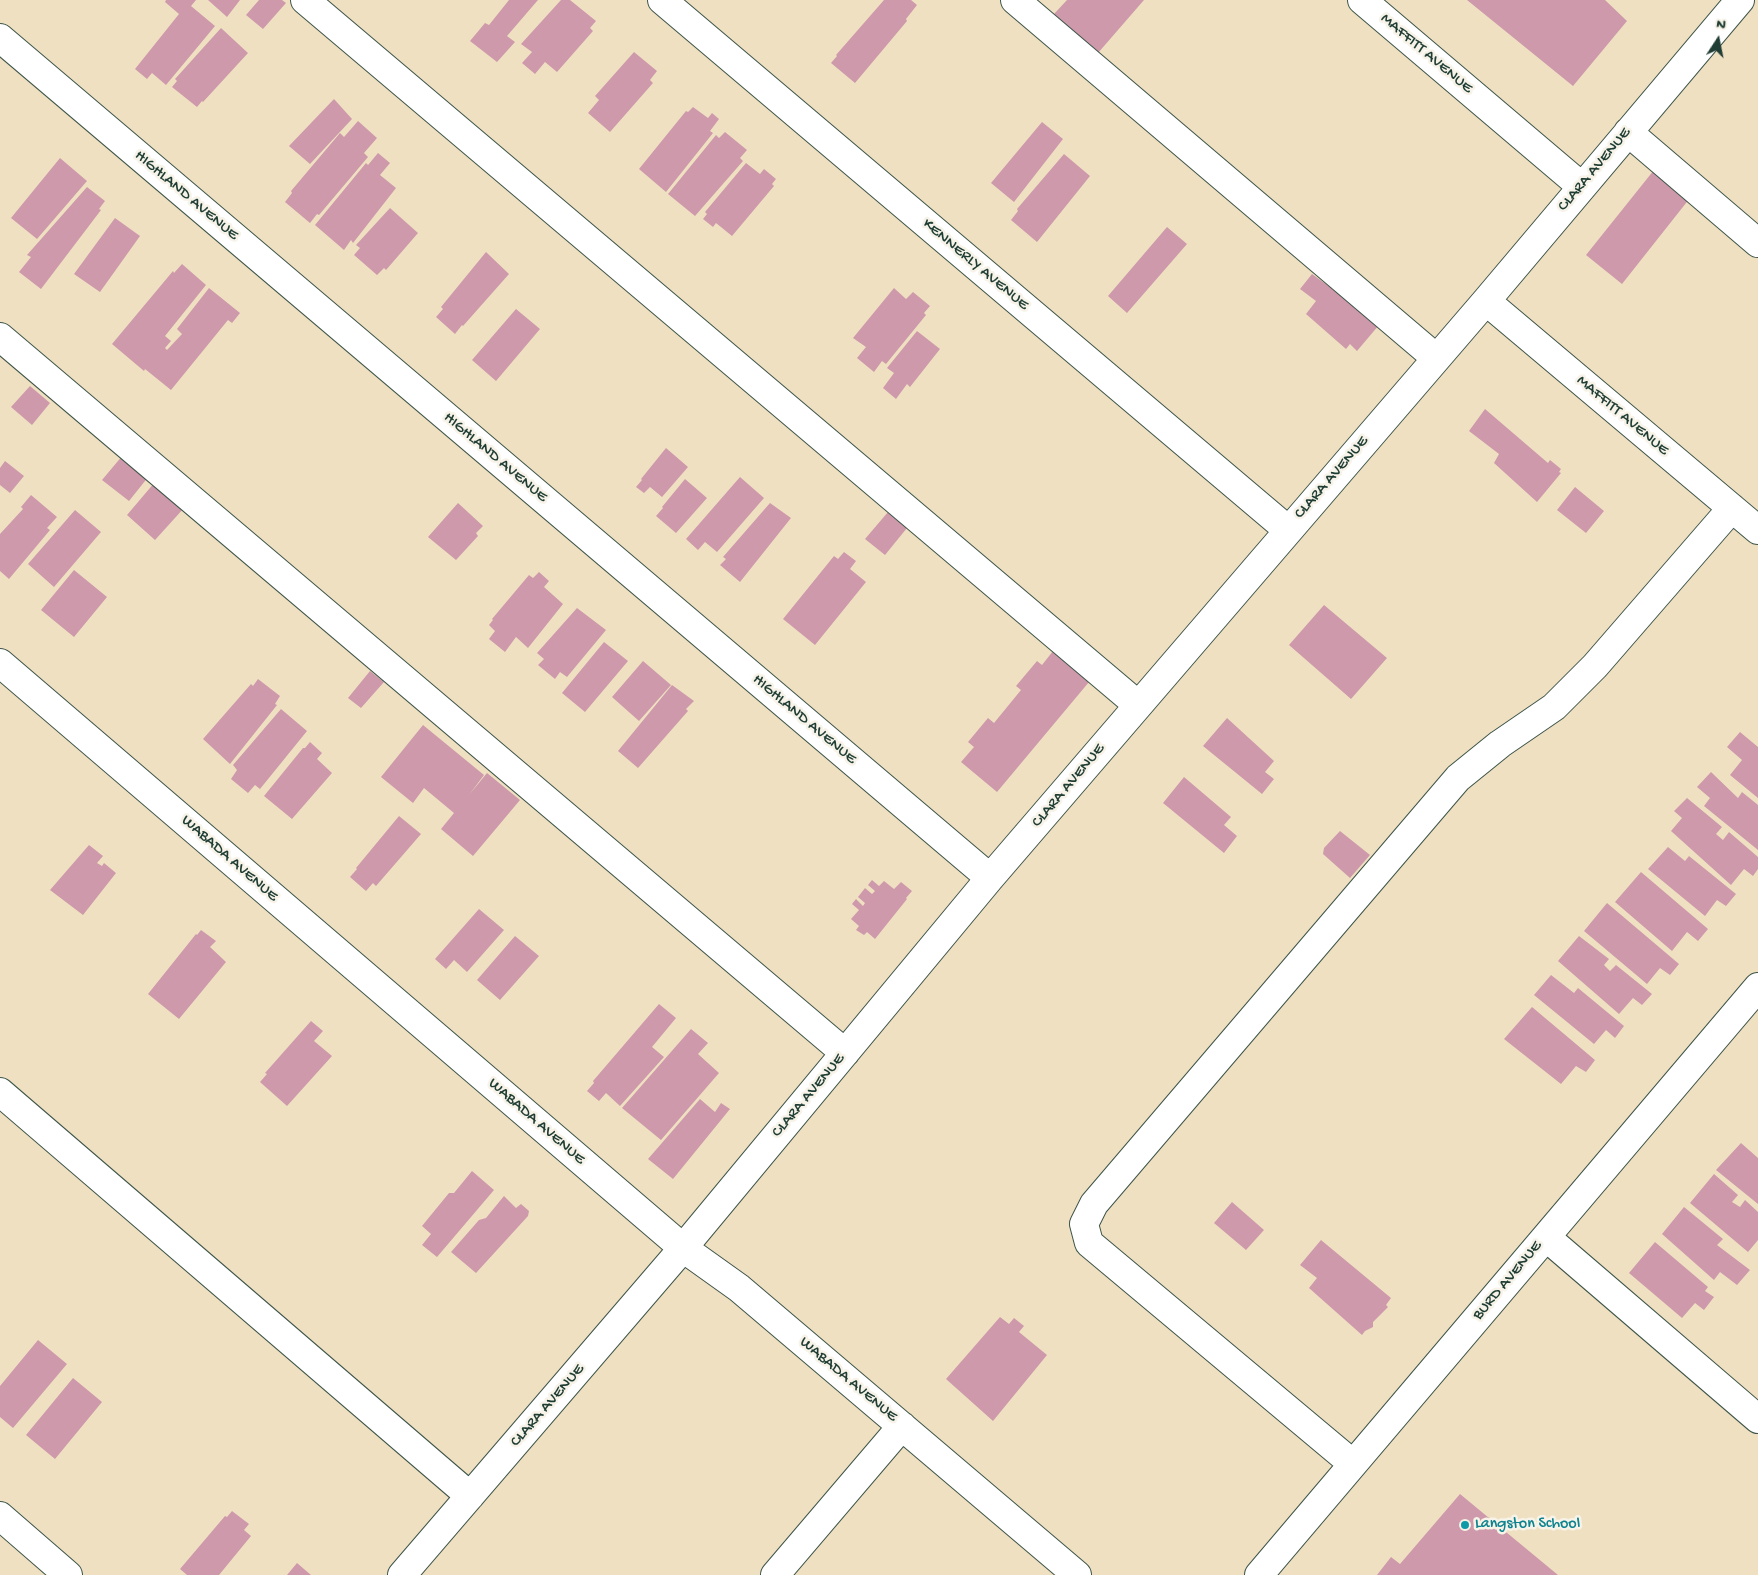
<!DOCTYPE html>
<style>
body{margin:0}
#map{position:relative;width:1758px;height:1575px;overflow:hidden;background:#f0e0c2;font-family:"Gochi Hand",sans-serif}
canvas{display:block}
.north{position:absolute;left:1693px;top:15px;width:50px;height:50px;-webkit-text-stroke:4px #f7f3e8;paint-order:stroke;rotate:11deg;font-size:14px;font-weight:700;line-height:20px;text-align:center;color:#1f3d34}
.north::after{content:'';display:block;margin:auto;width:18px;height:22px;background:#1f3d34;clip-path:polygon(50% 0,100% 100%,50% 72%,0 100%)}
</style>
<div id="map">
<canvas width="1758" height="1575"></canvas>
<div class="north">N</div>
</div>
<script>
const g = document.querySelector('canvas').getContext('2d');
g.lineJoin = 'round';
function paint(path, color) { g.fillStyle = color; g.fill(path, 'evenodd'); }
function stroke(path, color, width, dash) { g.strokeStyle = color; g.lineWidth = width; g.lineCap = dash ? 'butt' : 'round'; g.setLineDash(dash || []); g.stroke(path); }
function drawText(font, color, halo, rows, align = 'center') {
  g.font = font + ' "Gochi Hand",sans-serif'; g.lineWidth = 5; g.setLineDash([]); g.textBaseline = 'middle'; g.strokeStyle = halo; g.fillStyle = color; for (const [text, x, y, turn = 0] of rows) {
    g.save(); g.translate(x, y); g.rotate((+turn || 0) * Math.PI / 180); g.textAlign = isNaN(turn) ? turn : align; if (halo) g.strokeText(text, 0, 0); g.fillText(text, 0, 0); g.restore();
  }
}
paint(new Path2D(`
 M 166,0 L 196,0 L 191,6 L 215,26 L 166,85 L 152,73 L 147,79 L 135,69 L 179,14 L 165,2 Z
 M 208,0 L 240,0 L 227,17 Z
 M 259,0 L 282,0 L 286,3 L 263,29 L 246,15 Z
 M 509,0 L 538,0 L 507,36 L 515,42 L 497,62 L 470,41 L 485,23 L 489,25 Z
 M 561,0 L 570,0 L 596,21 L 590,28 L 593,31 L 557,72 L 545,62 L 535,74 L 522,63 L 532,52 L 521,44 Z
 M 884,0 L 911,0 L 917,5 L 906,19 L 907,21 L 855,83 L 831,63 L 837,56 L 836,55 Z
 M 1067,0 L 1144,0 L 1098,53 L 1054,14 Z
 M 1467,0 L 1605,0 L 1627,21 L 1573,86 Z
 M 221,28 L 248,53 L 203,102 L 202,101 L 197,107 L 172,87 L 177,81 L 175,79 Z
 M 634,52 L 657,71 L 650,80 L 653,83 L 610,132 L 588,113 L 599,100 L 595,96 Z
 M 334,99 L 352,119 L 310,164 L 289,146 Z
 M 693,107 L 708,118 L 712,113 L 719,119 L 710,131 L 713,133 L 666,192 L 639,169 L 686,111 L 688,112 Z
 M 358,121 L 377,138 L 364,153 L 368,157 L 319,215 L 317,214 L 310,223 L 285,202 L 292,193 L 291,191 L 340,133 L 344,137 Z
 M 1042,122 L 1063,139 L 1014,202 L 991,183 Z
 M 725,132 L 747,150 L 740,158 L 743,161 L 695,216 L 668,194 L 716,135 L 719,138 Z
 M 378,153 L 390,163 L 380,175 L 396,188 L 353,243 L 351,240 L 344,250 L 315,225 L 366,163 L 368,165 Z
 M 1064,154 L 1090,176 L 1037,242 L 1011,220 L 1018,211 L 1017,209 Z
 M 60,158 L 87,181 L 37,239 L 11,218 Z
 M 746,163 L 760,174 L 764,169 L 776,179 L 772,184 L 774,186 L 732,236 L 716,223 L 713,227 L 703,219 L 707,214 L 705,212 Z
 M 1654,170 L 1690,198 L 1622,284 L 1586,255 Z
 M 87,187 L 105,201 L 99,209 L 101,210 L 41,289 L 19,272 L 31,257 L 27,255 Z
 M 390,208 L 418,233 L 386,270 L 384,268 L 377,275 L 354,255 L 360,248 L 356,245 Z
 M 115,218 L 140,236 L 100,292 L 74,274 Z
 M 1167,227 L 1187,244 L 1127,313 L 1108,296 Z
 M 486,252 L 509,274 L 463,326 L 462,325 L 455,334 L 436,317 L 443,309 L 441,307 Z
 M 182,264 L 206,285 L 165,336 L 171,341 L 165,348 L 167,350 L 182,334 L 177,329 L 209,288 L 240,313 L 232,323 L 228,320 L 171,390 L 145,369 L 144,371 L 112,344 L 173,271 L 174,273 Z
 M 1312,274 L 1371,317 L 1379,325 L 1357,351 L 1350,344 L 1346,349 L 1306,314 L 1316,301 L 1300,289 Z
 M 894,288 L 906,299 L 913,292 L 930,306 L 924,313 L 926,315 L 886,364 L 882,361 L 874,372 L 857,358 L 866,347 L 853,338 Z
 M 516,309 L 540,329 L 496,381 L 472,360 Z
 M 917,331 L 940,349 L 910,387 L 907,384 L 896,399 L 883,388 L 894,373 L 887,368 Z
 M 30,386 L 50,403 L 32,425 L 11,407 Z
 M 1485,409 L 1548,463 L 1550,460 L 1561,469 L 1559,472 L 1561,473 L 1537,502 L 1494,463 L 1499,454 L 1469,431 Z
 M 666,448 L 688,467 L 662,497 L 650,487 L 644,493 L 636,487 L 642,480 L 641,479 Z
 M 123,455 L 149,476 L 129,501 L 102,480 Z
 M 5,461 L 24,476 L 10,493 L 0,485 L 0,468 Z
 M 740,477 L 764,498 L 717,552 L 705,542 L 698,550 L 686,539 Z
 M 685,479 L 707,498 L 676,533 L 656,516 L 663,508 L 662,507 Z
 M 155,482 L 184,508 L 155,540 L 127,515 Z
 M 1575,487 L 1604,511 L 1586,533 L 1557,510 Z
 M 31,495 L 57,517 L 47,528 L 50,530 L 9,579 L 0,571 L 0,534 L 23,509 L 21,507 Z
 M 458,503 L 483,526 L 476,533 L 478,536 L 456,560 L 428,537 Z
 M 770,503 L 791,518 L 740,582 L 720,565 L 726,559 L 723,557 Z
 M 75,510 L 101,532 L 54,587 L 28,564 Z
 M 888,512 L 907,528 L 885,555 L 865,539 Z
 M 844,552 L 856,561 L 850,569 L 866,582 L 815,645 L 783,619 L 834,556 L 838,559 Z
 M 74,570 L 107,597 L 74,637 L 41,610 Z
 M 539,572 L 549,581 L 544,587 L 563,604 L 528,648 L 516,637 L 505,652 L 489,639 L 495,631 L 489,625 L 493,620 L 492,619 L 529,575 L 533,578 Z
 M 1324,605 L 1387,658 L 1351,699 L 1289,645 Z
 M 577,608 L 606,630 L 567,677 L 560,672 L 555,679 L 538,665 L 544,659 L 537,653 Z
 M 604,642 L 628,661 L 585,712 L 562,693 Z
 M 1053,651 L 1089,682 L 997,792 L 961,762 L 974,747 L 968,742 L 988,718 L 994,723 L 1021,690 L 1016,686 L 1037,661 L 1042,665 Z
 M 643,661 L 671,685 L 639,721 L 612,697 Z
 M 370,671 L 384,682 L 361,708 L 348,698 Z
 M 258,679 L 280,696 L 275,704 L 277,705 L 230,764 L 203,739 L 251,684 L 253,686 Z
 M 672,685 L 694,701 L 686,709 L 688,711 L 638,768 L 618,751 Z
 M 281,709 L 307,731 L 260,789 L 255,785 L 248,793 L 231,779 L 237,770 L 233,765 Z
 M 1227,718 L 1274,761 L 1265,772 L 1274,779 L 1262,794 L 1203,746 Z
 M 423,725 L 484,775 L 469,795 L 487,773 L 520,800 L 473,856 L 441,829 L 454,813 L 424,788 L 413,803 L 381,777 Z
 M 1740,732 L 1758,747 L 1758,798 L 1730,775 L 1742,760 L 1727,747 Z
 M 310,742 L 322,753 L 317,759 L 332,773 L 292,819 L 264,796 L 303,748 L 305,748 Z
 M 1711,772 L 1738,798 L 1742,792 L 1758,805 L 1758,850 L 1704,806 L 1710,798 L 1697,787 Z
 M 1184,777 L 1231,817 L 1224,825 L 1237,836 L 1224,853 L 1163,803 Z
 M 1687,798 L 1722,827 L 1716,834 L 1723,840 L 1729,832 L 1758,857 L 1758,869 L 1753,876 L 1744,869 L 1731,885 L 1671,831 L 1682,818 L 1674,811 Z
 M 399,816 L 421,834 L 376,886 L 373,883 L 366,891 L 350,877 L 357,869 L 356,868 Z
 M 1340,831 L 1370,855 L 1350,878 L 1323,854 L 1324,848 Z
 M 89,845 L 103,856 L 97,863 L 102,866 L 104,863 L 116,873 L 83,915 L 50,890 Z
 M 1668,847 L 1685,861 L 1689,856 L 1736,894 L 1726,906 L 1717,900 L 1705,916 L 1648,869 Z
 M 1641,872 L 1708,929 L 1698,941 L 1687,932 L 1672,951 L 1615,902 Z
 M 872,880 L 879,886 L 884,881 L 894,889 L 901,882 L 912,891 L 906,898 L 907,899 L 875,939 L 867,932 L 864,935 L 856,930 L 859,926 L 851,919 L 859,910 L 852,904 L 856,899 L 863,906 L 865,903 L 858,897 L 865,888 L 872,894 L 875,891 L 868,885 Z
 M 1607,903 L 1679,964 L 1670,975 L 1660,968 L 1647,984 L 1584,931 Z
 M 479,909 L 504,930 L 467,972 L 454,960 L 446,969 L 435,959 Z
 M 201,930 L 216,941 L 210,947 L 226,962 L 179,1019 L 148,994 L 196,934 L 197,935 Z
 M 515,936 L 539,956 L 500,1000 L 477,980 Z
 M 1579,936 L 1609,959 L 1604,965 L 1610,971 L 1616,965 L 1652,994 L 1642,1005 L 1633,998 L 1619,1014 L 1558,961 Z
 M 1551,975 L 1574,993 L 1578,988 L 1624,1026 L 1615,1038 L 1606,1030 L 1594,1044 L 1534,995 Z
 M 659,1004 L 676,1018 L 652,1047 L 664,1057 L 620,1106 L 606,1093 L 599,1101 L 587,1091 L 594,1083 L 593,1081 Z
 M 1532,1007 L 1595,1060 L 1586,1072 L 1576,1066 L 1561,1084 L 1504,1039 Z
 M 311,1021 L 323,1031 L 314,1041 L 332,1056 L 287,1106 L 260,1082 L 267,1074 L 265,1073 Z
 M 691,1029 L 708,1043 L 698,1054 L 719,1073 L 661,1140 L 622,1108 Z
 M 700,1099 L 715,1112 L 721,1103 L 730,1109 L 673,1179 L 648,1159 Z
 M 1741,1143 L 1758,1158 L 1758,1204 L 1716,1170 Z
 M 472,1171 L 494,1190 L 437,1257 L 422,1245 L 431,1234 L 422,1226 L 449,1193 L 454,1193 Z
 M 1714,1174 L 1738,1195 L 1732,1202 L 1740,1207 L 1745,1200 L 1758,1212 L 1758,1240 L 1748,1252 L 1690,1203 Z
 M 504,1196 L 516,1208 L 521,1204 L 529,1211 L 528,1216 L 476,1273 L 451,1252 L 479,1220 L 486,1218 Z
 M 1232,1202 L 1264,1230 L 1246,1250 L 1214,1223 Z
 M 1684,1207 L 1723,1239 L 1717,1245 L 1750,1270 L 1737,1285 L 1720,1272 L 1714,1280 L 1662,1234 Z
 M 1321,1240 L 1391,1298 L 1386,1305 L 1388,1307 L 1373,1322 L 1373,1327 L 1365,1331 L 1362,1335 L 1309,1288 L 1317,1278 L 1300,1265 Z
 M 1655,1242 L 1708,1287 L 1705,1291 L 1714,1297 L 1704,1310 L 1695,1303 L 1682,1318 L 1629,1273 Z
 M 1000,1317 L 1009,1324 L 1014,1318 L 1024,1326 L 1019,1332 L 1047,1355 L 993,1421 L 946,1379 Z
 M 38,1340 L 67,1364 L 13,1428 L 0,1417 L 0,1386 Z
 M 73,1378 L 102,1402 L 55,1459 L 26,1435 Z
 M 1460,1494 L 1558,1575 L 1377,1575 L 1391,1557 L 1400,1564 Z
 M 232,1511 L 249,1524 L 244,1530 L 251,1536 L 219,1575 L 187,1575 L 180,1569 L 225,1516 L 227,1517 Z
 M 297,1563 L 311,1575 L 287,1575 Z`), '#cd99ab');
const minor = new Path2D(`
 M 305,0 L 1138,705
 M 662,0 L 1288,530
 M 1015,0 L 1436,358
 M 1362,0 L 1581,186
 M 0,38 L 990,878
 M 1628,132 L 1758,243
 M 1486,301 L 1758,530
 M 0,337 L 845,1053
 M 0,663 L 683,1248 L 739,1288 L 1077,1575
 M 0,1092 L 470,1496
 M 1546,1237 L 1758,1419
 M 1353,1464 L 1089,1243 L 1084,1224 L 1094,1204 L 1458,778 L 1500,744 L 1554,707 L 1595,666 L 1732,508
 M 0,1516 L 68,1575
 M 402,1575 L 683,1248 L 990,878 L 1486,301 L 1740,0
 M 775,1575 L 902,1426
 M 1259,1575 L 1758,987`);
stroke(minor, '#3e5549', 30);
stroke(minor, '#fff', 28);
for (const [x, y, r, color] of [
 [1465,1525,5,"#0f9aa8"]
]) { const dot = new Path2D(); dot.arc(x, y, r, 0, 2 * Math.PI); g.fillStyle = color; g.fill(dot); stroke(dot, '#f7f3e8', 2); }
drawText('16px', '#1f3d34', '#f7f3e8', [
 ["MAFFITT AVENUE",1426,54,40],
 ["CLARA AVENUE",1595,170,-50],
 ["HIGHLAND AVENUE",186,196,40],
 ["KENNERLY AVENUE",975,265,40],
 ["MAFFITT AVENUE",1622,416,40],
 ["HIGHLAND AVENUE",495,458,40],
 ["CLARA AVENUE",1332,478,-49],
 ["HIGHLAND AVENUE",804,720,40],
 ["CLARA AVENUE",1069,786,-50],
 ["WABADA AVENUE",229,859,41],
 ["CLARA AVENUE",809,1096,-50],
 ["WABADA AVENUE",536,1122,41],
 ["BURD AVENUE",1508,1281,-50],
 ["WABADA AVENUE",848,1380,40],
 ["CLARA AVENUE",548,1406,-49]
]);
drawText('16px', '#0d838f', '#f7f3e8', [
 ["Langston School",1475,1525]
], 'left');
</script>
